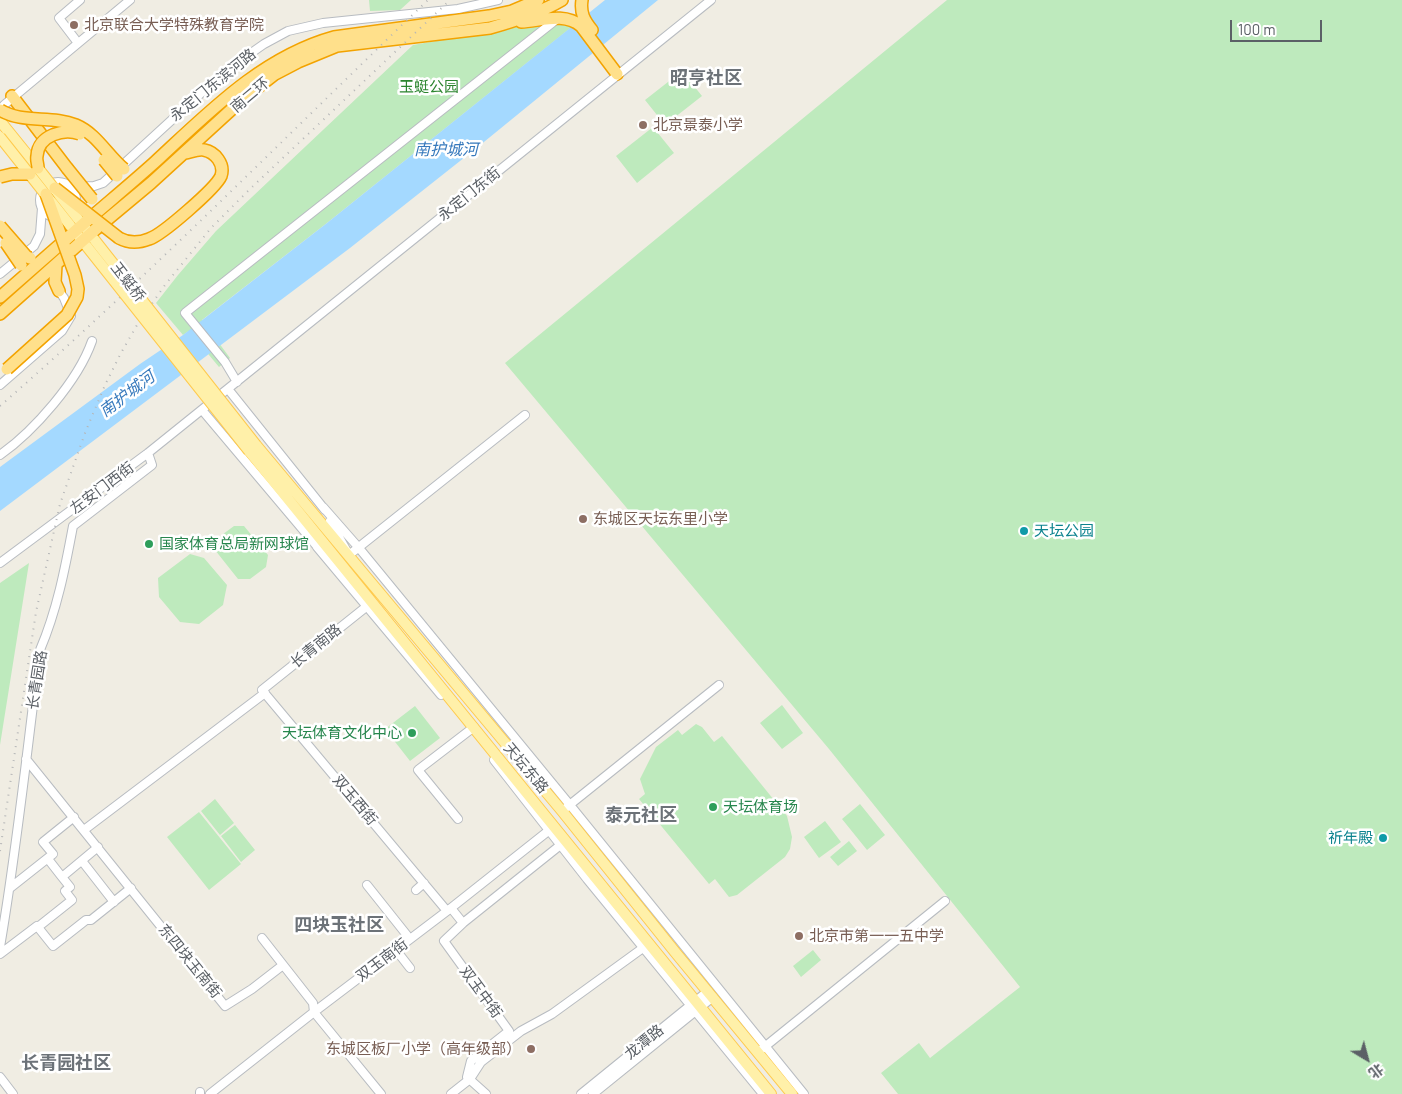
<!DOCTYPE html>
<meta charset="utf-8">
<style>
body{margin:0}
#map{position:relative;width:1402px;height:1094px;overflow:hidden;background:#f0ede3;font-family:Barlow,"Noto Sans SC",sans-serif}
canvas{display:block}
.north{position:absolute;left:1342px;top:1034px;width:50px;height:50px;-webkit-text-stroke:4px #fff;paint-order:stroke;rotate:143deg;font-size:14px;font-weight:700;line-height:20px;text-align:center;color:#5b6066}
.north::after{content:'';display:block;margin:auto;width:18px;height:22px;background:#5b6066;clip-path:polygon(50% 0,100% 100%,50% 72%,0 100%)}
.scale{position:absolute;left:1230px;top:20px;width:92px;height:22px;box-sizing:border-box;border:2px solid #5b6066;border-top:0;padding-left:6px;font-size:15px;line-height:18px;white-space:nowrap;color:#5b6066;-webkit-text-stroke:4px #fff;paint-order:stroke}
</style>
<div id="map">
<canvas width="1402" height="1094"></canvas>
<div class="north">北</div>
<div class="scale">100 m</div>
</div>
<script>
const g = document.querySelector('canvas').getContext('2d');
g.lineJoin = 'round';
function paint(path, color) { g.fillStyle = color; g.fill(path, 'evenodd'); }
function stroke(path, color, width, dash) { g.strokeStyle = color; g.lineWidth = width; g.lineCap = dash ? 'butt' : 'round'; g.setLineDash(dash || []); g.stroke(path); }
function drawText(font, color, halo, rows, align = 'center') {
  g.font = font + ' Barlow,"Noto Sans SC",sans-serif'; g.lineWidth = 5; g.setLineDash([]); g.textBaseline = 'middle'; g.strokeStyle = halo; g.fillStyle = color; for (const [text, x, y, turn = 0] of rows) {
    g.save(); g.translate(x, y); g.rotate((+turn || 0) * Math.PI / 180); g.textAlign = isNaN(turn) ? turn : align; if (halo) g.strokeText(text, 0, 0); g.fillText(text, 0, 0); g.restore();
  }
}
paint(new Path2D(`
 M 369,0 L 411,0 L 400,10 L 370,11 Z
 M 947,0 L 1402,0 L 1402,1094 L 898,1094 L 881,1073 L 919,1043 L 930,1058 L 1020,987 L 829,749 L 505,363 Z
 M 550,21 L 573,26 L 327,223 L 202,320 L 230,358 L 219,367 L 189,331 L 183,335 L 156,303 L 178,275 L 216,231 L 413,45 Z
 M 682,71 L 702,96 L 665,125 L 645,100 Z
 M 653,127 L 674,153 L 637,183 L 616,156 Z
 M 234,526 L 244,526 L 268,555 L 266,567 L 250,579 L 238,579 L 215,550 L 215,540 Z
 M 190,554 L 204,558 L 227,585 L 223,605 L 199,624 L 180,622 L 159,597 L 158,578 Z
 M 29,563 L 0,745 L 0,583 Z
 M 782,705 L 803,733 L 782,749 L 760,723 Z
 M 415,706 L 440,738 L 410,761 L 385,729 Z
 M 696,724 L 702,727 L 714,742 L 722,736 L 787,816 L 792,837 L 790,849 L 785,857 L 737,895 L 729,897 L 715,879 L 709,884 L 639,799 L 645,794 L 640,779 L 656,747 L 678,730 L 682,735 Z
 M 215,799 L 234,823 L 220,835 L 201,811 Z
 M 860,804 L 885,835 L 867,850 L 842,819 Z
 M 199,812 L 241,864 L 209,890 L 167,837 Z
 M 825,821 L 841,842 L 819,858 L 804,837 Z
 M 235,825 L 255,850 L 241,862 L 221,836 Z
 M 849,841 L 857,851 L 838,866 L 830,857 Z
 M 813,950 L 821,960 L 801,977 L 793,966 Z`), '#beeabd');
paint(new Path2D(`
 M 605,0 L 658,0 L 479,146 L 350,248 L 0,511 L 0,467 L 140,364 L 183,335 L 327,223 Z`), '#a4d9ff');
const minor = new Path2D(`
 M 78,43 L 59,18 L 80,0
 M 4,105 L 130,0
 M 30,166 L 43,183 L 43,190
 M40 200a18 18 0 1 1 36 0a18 18 0 1 1-36 0Z
 M 72,187 L 94,186 L 103,183 L 224,72 L 264,44 L 288,31 L 323,23 L 458,9 L 498,0
 M 64,217 L 72,219 L 108,265
 M 0,274 L 34,246 L 40,234 L 42,208
 M 237,382 L 225,362 L 185,313 L 557,19
 M 0,385 L 62,331 L 71,316 L 64,298 L 59,291
 M 228,389 L 325,510
 M 202,410 L 320,550
 M 0,455 C 34,431 78,381 92,341
 M 323,507 L 359,548 L 570,805 L 804,1094
 M 330,521 L 349,555 L 525,415
 M 317,547 L 441,695
 M 0,563 L 148,453 L 711,0
 M 371,603 L 262,690 L 447,911
 M 26,759 L 225,1006 L 252,989 L 283,965
 M 494,760 L 587,879 L 763,1094
 M 562,811 L 719,685
 M 458,819 L 418,770 L 474,727
 M 84,830 L 265,693
 M 48,859 L 62,877
 M 82,861 L 114,902
 M 367,885 L 410,939
 M 10,888 L 53,854 L 43,842 L 74,817
 M 416,890 L 424,883
 M 451,908 L 463,923 L 444,941 L 509,1031 L 471,1061 L 467,1077 L 486,1094
 M 463,923 L 563,843
 M 38,927 L 72,900 L 65,891 L 70,887 L 62,877 L 98,847
 M 262,938 L 313,1003 L 314,1012 L 318,1017 L 381,1094
 M 0,947 C 17,849 27,749 40,650 C 57,610 65,569 73,526 L 152,465 L 148,453
 M 396,950 L 410,968
 M 0,954 L 37,926 L 53,946 L 86,920 L 91,920 L 131,888
 M 762,1049 L 945,901
 M 0,1077 L 13,1094
 M 200,1092 L 200,1094
 M 210,1094 L 314,1012 L 451,908 L 552,828
 M 451,1094 L 470,1079 L 481,1062 L 521,1031 L 552,1014 L 647,945
 M 581,1094 L 708,991
 M 593,1094 L 713,997`);
const major = new Path2D(`
 M 0,121 L 38,168
 M 256,445 L 562,811 L 675,952 L 792,1094
 M 249,451 L 771,1094`);
const highway = new Path2D(`
 M 582,0 C 580,13 584,20 592,30
 M 521,22 C 541,21 564,12 581,26 L 617,74
 M 12,96 L 67,168
 M 89,219 C 111,200 134,181 155,162 C 209,112 262,57 334,37 L 489,16 L 512,11 L 538,0
 M 97,228 L 151,183 L 243,99 L 275,74 L 298,62 L 337,46 L 490,28 C 515,21 540,13 562,0
 M 119,238 C 128,243 139,243 149,239 C 162,235 216,188 221,176 C 225,164 215,152 204,150 C 197,149 191,152 185,153
 M 56,265 L 55,282 L 59,291
 M 0,297 L 64,241
 M 0,314 L 72,250`);
stroke(minor, '#b8bcc1', 10);
stroke(major, '#ffca4d', 12);
stroke(highway, '#f3a300', 14);
stroke(minor, '#fff', 8);
stroke(major, '#fff0a9', 10);
stroke(highway, '#ffe08b', 11);
stroke(new Path2D(`
 M 0,406 C 148,277 286,136 428,0
 M 0,851 L 36,612 L 60,504 L 85,433 L 105,385 L 121,353 L 137,325 L 165,285 L 211,228 L 250,189 L 450,0`), '#b5b6b7', 2, [1, 6]);
const majorBridge = new Path2D(`
 M 0,137 L 249,451
 M 38,168 L 256,445`);
const highwayBridge = new Path2D(`
 M 0,110 C 22,124 52,115 76,125 C 97,134 107,155 124,169
 M 104,160 L 117,176
 M 38,168 C 38,164 36,160 37,156 C 38,135 64,128 80,134
 M 67,168 L 92,199
 M 0,177 L 12,174 L 30,174
 M 55,188 L 119,238
 M 0,226 L 27,257 L 30,258
 M 64,241 L 89,219
 M 6,243 L 21,265
 M 72,250 L 97,228
 M 7,369 L 67,315 L 77,297 L 78,289 L 75,275 L 46,194`);
stroke(majorBridge, '#ffca4d', 12, []);
stroke(highwayBridge, '#f3a300', 14, []);
stroke(majorBridge, '#fff0a9', 10);
stroke(highwayBridge, '#ffe08b', 11);
for (const [x, y, r, color] of [
 [74,25,5,"#8d6e63"],
 [643,125,5,"#8d6e63"],
 [583,519,5,"#8d6e63"],
 [1024,531,5,"#0f9aa8"],
 [149,544,5,"#2e9e5b"],
 [412,733,5,"#2e9e5b"],
 [713,807,5,"#2e9e5b"],
 [1383,838,5,"#0f9aa8"],
 [799,936,5,"#8d6e63"],
 [531,1049,5,"#8d6e63"]
]) { const dot = new Path2D(); dot.arc(x, y, r, 0, 2 * Math.PI); g.fillStyle = color; g.fill(dot); stroke(dot, '#fff', 2); }
drawText('15px', '#785e54', '#fff', [
 ["北京联合大学特殊教育学院",84,25],
 ["北京景泰小学",653,125],
 ["东城区天坛东里小学",593,519],
 ["北京市第一一五中学",809,936],
 ["东城区板厂小学（高年级部）",521,1049,"right"]
], 'left');
drawText('15px', '#5b6066', '#fff', [
 ["永定门东滨河路",213,85,-39],
 ["南二环",250,95,-40],
 ["永定门东街",469,194,-39],
 ["玉蜓桥",128,282,52],
 ["左安门西街",102,488,-37],
 ["长青南路",316,646,-39],
 ["长青园路",37,680,-81],
 ["天坛东路",526,768,50],
 ["双玉西街",355,800,50],
 ["双玉南街",382,960,-37],
 ["东四块玉南街",190,961,51],
 ["双玉中街",481,992,54],
 ["龙潭路",644,1042,-39]
]);
drawText('15px', '#2c852f', '#fff', [
 ["玉蜓公园",429,87]
]);
drawText('15px', '#0d838f', '#fff', [
 ["天坛公园",1034,531],
 ["祈年殿",1373,838,"right"]
], 'left');
drawText('15px', '#27864d', '#fff', [
 ["国家体育总局新网球馆",159,544],
 ["天坛体育文化中心",402,733,"right"],
 ["天坛体育场",723,807]
], 'left');
drawText('italic 16px', '#3679bc', '#fff', [
 ["南护城河",446,150],
 ["南护城河",127,394,-37]
]);
drawText('bold 18px', '#6c7278', '#fff', [
 ["昭亨社区",706,78],
 ["泰元社区",641,815],
 ["四块玉社区",339,925],
 ["长青园社区",66,1063]
]);
</script>
